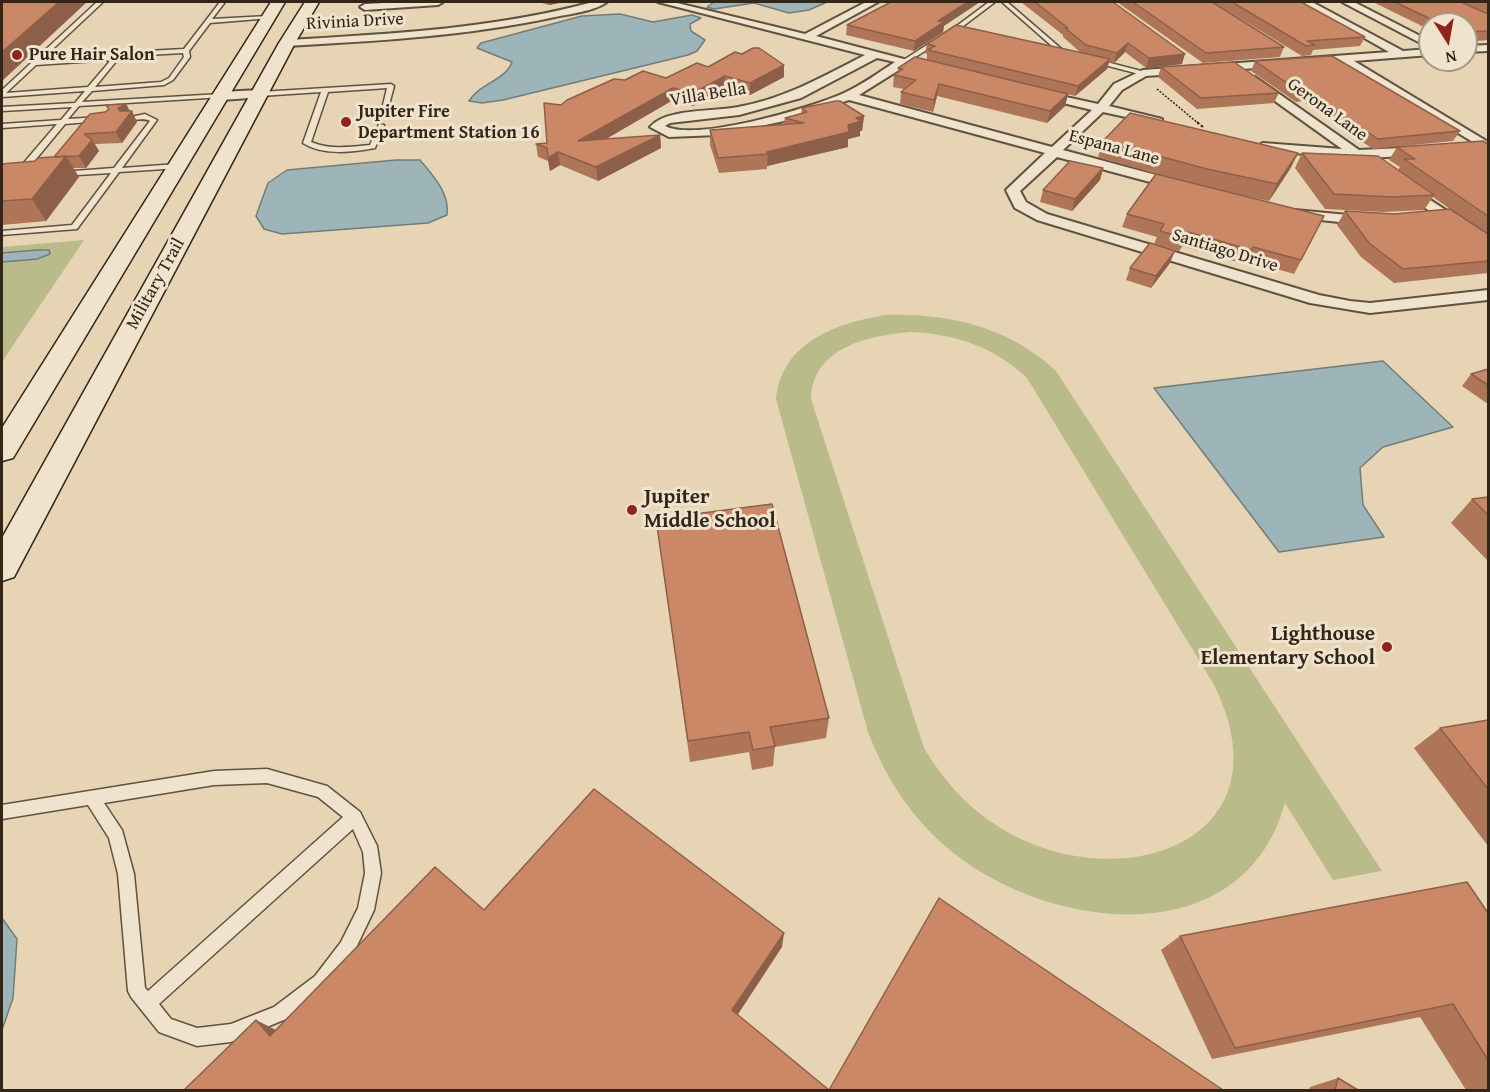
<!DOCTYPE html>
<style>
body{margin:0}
#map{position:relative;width:1490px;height:1092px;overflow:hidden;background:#e7d4b4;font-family:"Gentium Book Plus",serif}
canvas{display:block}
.frame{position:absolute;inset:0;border:3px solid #322618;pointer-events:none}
.north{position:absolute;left:1418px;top:12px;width:60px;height:60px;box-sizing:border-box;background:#efe3ce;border:2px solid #a39785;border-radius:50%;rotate:169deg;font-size:16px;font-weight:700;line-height:24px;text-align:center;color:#322618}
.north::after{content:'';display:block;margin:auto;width:21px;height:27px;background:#8f2418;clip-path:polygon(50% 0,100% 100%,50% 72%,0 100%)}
</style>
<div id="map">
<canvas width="1490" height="1092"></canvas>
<div class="frame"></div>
<div class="north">N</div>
</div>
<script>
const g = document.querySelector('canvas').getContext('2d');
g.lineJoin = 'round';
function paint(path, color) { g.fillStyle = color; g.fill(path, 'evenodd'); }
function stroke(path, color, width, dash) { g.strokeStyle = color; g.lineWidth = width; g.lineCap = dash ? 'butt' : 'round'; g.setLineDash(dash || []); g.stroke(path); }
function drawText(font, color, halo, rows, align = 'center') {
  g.font = font + ' "Gentium Book Plus",serif'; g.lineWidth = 6; g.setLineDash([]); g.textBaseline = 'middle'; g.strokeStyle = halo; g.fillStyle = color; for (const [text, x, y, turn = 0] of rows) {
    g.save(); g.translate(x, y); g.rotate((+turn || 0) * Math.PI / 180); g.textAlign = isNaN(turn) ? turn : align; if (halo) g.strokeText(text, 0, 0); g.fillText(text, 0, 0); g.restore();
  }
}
paint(new Path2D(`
 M 84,240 L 2,362 L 2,247 Z
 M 886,315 C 949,313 1009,327 1056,371 L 1382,871 L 1333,880 L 1285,803 C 1242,958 1041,931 944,845 C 908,813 885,776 868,732 L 776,399 C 782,342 836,323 886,315 ZM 911,332 C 955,334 995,347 1027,378 L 1213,683 C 1294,843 1117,901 999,827 C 967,807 943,780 924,748 L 811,399 C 812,348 869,335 911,332 Z`), '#b9bc8a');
const water = new Path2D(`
 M 714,2 L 827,2 L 809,10 L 789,13 L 754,3 L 714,9 L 707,7 Z
 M 620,14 L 653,22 L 692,15 L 701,18 L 690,24 L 691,31 L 705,40 L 697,51 L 688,55 L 503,100 L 482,103 L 469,101 C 479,84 506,80 512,62 L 477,48 L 481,43 L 582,16 Z
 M 396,160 L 420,160 C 433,176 450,193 447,215 L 428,223 L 282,234 L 264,229 L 256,216 L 268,183 L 287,170 Z
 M 37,250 L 49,250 L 50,254 L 37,259 L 2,262 L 2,253 Z
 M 1383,361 L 1453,427 L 1383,447 L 1360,468 L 1363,505 L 1384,537 L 1279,552 L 1154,388 Z
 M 2,918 L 17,939 L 13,998 L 2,1030 Z`);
paint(water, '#9db5b9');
stroke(water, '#727c79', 1.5);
const lane = new Path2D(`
 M 97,2 L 103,2 L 40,61 L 115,56 L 128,52 L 184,49 L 220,2 L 225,2 L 212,19 L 268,16 L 271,18 L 210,23 L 189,51 L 190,57 L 173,80 L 164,85 L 92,91 L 82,102 L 221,94 L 223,95 L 223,97 L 79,106 L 68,119 L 100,117 L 103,119 L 100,121 L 65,124 L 22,176 L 16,176 L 16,172 L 57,124 L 2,128 L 2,124 L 61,120 L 72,107 L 2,111 L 2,107 L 75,103 L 85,91 L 2,97 L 2,90 ZM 183,53 L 184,57 L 169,78 L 161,82 L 95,87 L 118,59 L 129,56 ZM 111,60 L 88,87 L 6,93 L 36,65 Z
 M 989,2 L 995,2 L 962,27 L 906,63 L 902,63 L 902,61 L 958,25 Z
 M 1002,2 L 1007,2 L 1065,52 L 1065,54 L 1061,54 Z
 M 1095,59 L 1145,72 L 1146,73 L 1143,75 L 1093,62 Z
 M 391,84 L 394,86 L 389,105 L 386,107 L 383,105 L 387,88 L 328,92 L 311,142 C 330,150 350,147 370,145 L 379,124 L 384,125 L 375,148 C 353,152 323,156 303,143 L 321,92 L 260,96 L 257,94 L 260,92 Z
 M 145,114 L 157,120 L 122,168 L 177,164 L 181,166 L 180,168 L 119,172 L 77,229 L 2,235 L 2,231 L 72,225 L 111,173 L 61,176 L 57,174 L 61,172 L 114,168 L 150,121 C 142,117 132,122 126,118 Z
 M 267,769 L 327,786 L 360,812 L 377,846 L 381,873 L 374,910 L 353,954 L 327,988 L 286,1019 L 231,1042 L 197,1046 L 159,1032 L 131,997 L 128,991 L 118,874 L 109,838 L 88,805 L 2,819 L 2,805 L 214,771 ZM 267,783 L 318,797 L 343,817 L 148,991 L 145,988 L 134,874 L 122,830 L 104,803 L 214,785 ZM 353,829 L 363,852 L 365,873 L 358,908 L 341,942 L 315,976 L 274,1007 L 231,1024 L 197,1028 L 171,1019 L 159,1004 Z`);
const street = new Path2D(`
 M 402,2 L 443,2 L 438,5 L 365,10 L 360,7 L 365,4 Z
 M 593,2 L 607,2 C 595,11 570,14 555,17 C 467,36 377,41 287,46 L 282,43 L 287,40 C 390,34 493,29 593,2 Z
 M 658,2 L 673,2 L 805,34 L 866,2 L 878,2 L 816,36 L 942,69 L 936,72 L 907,65 L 859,95 L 1052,147 L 1092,110 L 1034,96 L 1034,90 L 1098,104 L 1114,84 L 1143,70 L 1389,52 L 1301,2 L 1312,2 L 1403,51 L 1430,49 L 1430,55 L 1354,61 L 1488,142 L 1488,151 L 1340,62 L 1146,76 L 1122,90 L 1109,106 L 1162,119 L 1162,125 L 1103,112 L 1063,150 L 1186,183 L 1186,189 L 1176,189 L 1057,157 L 1020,191 L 1026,202 L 1047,214 L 1319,295 L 1350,301 L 1370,303 L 1488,290 L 1488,300 L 1370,313 L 1310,303 L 1037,220 L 1015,208 L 1006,190 L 1045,153 L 849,100 L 784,121 L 718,135 L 669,137 L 650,127 C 666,108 714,112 738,107 C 784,99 824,76 865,55 ZM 877,58 L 895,62 C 878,73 862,85 844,93 C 811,108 696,142 665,126 L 670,123 L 739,115 L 801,98 Z
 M 1342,2 L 1354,2 L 1430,41 L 1430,48 Z
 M 1488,45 L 1488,51 L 1466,52 L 1466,46 Z
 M 1247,77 L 1255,77 L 1359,150 L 1424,147 L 1431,151 L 1424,155 L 1367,158 L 1361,161 L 1353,158 L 1258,150 L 1256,147 L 1263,143 L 1342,149 L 1247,81 Z
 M 260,90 L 266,94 L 264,97 L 221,100 L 215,96 L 221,92 Z
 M 1403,182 L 1488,238 L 1488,250 L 1483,248 L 1398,189 L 1396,186 Z
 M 1295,210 L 1369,217 L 1376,221 L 1369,225 L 1290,217 L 1288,214 L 1290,211 Z`);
const secondary = new Path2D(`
 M 271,2 L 285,2 L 13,458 L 2,461 L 2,428 Z
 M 305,2 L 319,2 L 295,43 L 14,577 L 2,581 L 2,538 L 279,43 Z`);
stroke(lane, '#5f523f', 3);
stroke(street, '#5f523f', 4);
stroke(secondary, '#322618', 3);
stroke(new Path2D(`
 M 1157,89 L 1199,124`), '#322618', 1.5, [2, 1.5]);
stroke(new Path2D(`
 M 1197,122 L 1203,127`), '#322618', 2, [3, 2]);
paint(lane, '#efe3ce');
paint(street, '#efe3ce');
paint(secondary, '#efe3ce');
paint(new Path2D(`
 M 538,2 L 564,2 L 549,5 Z
 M 1021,2 L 1114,2 L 1182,64 L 1146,68 L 1125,52 L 1114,63 L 1109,62 L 1107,69 L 1075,96 L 1068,94 L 1065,106 L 1047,123 L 937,96 L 933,112 L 900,104 L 901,92 L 904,89 L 893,87 L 894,75 L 898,73 L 898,68 L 927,60 L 927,54 L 925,53 L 927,44 L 1080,52 L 1063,37 L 1063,35 Z
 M 1117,2 L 1212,2 L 1284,47 L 1280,57 L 1203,63 Z
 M 1213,2 L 1301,2 L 1365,37 L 1360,46 L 1313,50 L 1311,55 L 1302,56 Z
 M 1373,2 L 1488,2 L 1488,40 L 1466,42 L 1466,24 L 1430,24 L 1430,30 Z
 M 847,25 L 944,26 L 943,32 L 914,51 L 846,35 Z
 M 1255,61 L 1460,131 L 1453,141 L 1373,149 L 1302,101 L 1296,102 L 1251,71 Z
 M 708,67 L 784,77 L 750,95 L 725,88 L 693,106 L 673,100 L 606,139 L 660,135 L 661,148 L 598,181 L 560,165 L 550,171 L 548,161 L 538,157 L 536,144 L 547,143 L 561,105 L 625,80 L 666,78 Z
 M 1161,67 L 1279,93 L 1274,103 L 1197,109 L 1158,77 Z
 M 126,104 L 137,122 L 122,143 L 95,144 L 99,151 L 86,168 L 73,168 L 79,177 L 46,221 L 2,225 L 2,164 L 35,161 L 54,157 L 109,110 L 106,105 Z
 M 802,108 L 864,116 L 862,131 L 860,131 L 860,136 L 848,139 L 848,147 L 767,166 L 767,169 L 719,173 L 710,145 L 710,130 L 784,125 L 785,118 L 801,114 Z
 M 1103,141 L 1298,153 L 1290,169 L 1269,201 L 1228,192 L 1324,216 L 1294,274 L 1246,260 L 1244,264 L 1182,246 L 1179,251 L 1154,244 L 1157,237 L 1122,227 L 1127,214 L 1156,174 L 1098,157 Z
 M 1488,144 L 1488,273 L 1394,283 L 1361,257 L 1337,225 L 1345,211 L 1394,214 L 1450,209 L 1433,197 L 1424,210 L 1383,212 L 1325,209 L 1295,168 L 1302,153 L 1398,170 L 1400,167 L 1389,160 L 1397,147 Z
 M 1103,168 L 1100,180 L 1072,211 L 1040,202 L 1043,190 Z
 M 1170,263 L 1151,288 L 1126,280 L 1130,268 Z
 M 1488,369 L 1488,404 L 1462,386 L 1471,374 Z
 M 1488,497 L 1488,561 L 1451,523 L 1472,499 Z
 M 656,519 L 829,718 L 826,738 L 775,747 L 773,766 L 752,770 L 749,752 L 690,762 Z
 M 1488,720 L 1488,846 L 1414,748 L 1440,728 Z
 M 1488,913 L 1488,1090 L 1466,1090 L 1420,1017 L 1212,1059 L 1161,950 L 1180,936 Z
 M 1338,1078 L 1358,1090 L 1309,1090 L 1310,1087 Z`), '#af7559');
paint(new Path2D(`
 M 59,2 L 87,2 L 2,81 L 2,52 Z
 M 549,2 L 564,2 L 549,5 Z
 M 968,2 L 980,2 L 944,26 L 943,32 L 914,51 L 915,41 L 938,21 Z
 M 1128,43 L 1125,52 L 1114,63 L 1117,53 Z
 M 1185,54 L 1182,64 L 1146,68 L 1149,58 Z
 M 1110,59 L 1107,69 L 1075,96 L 1078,86 Z
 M 784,65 L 784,77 L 750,95 L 750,83 Z
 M 725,76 L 725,88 L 693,106 L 693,93 Z
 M 939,84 L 937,96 L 933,112 L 934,100 Z
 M 673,88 L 673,100 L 580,154 L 578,141 Z
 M 1068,94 L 1065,106 L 1047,123 L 1050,111 Z
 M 126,104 L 130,113 L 132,111 L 137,122 L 122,143 L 116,132 L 118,108 Z
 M 864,116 L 862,131 L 860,131 L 860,136 L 848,139 L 848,147 L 767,166 L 768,154 L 767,152 L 848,125 L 856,118 Z
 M 660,135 L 661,148 L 598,181 L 596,167 Z
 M 92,140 L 99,151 L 86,168 L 79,156 Z
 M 558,152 L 560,165 L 550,171 L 548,158 Z
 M 1298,153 L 1290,169 L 1269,201 L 1277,184 Z
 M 66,156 L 79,177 L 46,221 L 32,199 Z
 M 1103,168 L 1100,180 L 1072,211 L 1075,199 Z
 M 1188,232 L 1182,246 L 1179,251 L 1184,238 Z
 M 1175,251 L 1170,263 L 1151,288 L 1156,276 Z
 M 784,933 L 782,947 L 733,1022 L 732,1010 Z
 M 256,1020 L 278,1031 L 270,1036 Z`), '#8e5f48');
const building = new Path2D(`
 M 2,2 L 59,2 L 2,52 Z
 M 891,2 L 968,2 L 938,21 L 944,22 L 915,41 L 847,25 Z
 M 1035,2 L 1113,2 L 1185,54 L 1149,58 L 1128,43 L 1117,53 L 1086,45 L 1065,28 L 1068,28 Z
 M 1133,2 L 1212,2 L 1284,47 L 1206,53 Z
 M 1232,2 L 1301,2 L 1365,37 L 1307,41 L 1315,45 L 1306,46 Z
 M 1395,2 L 1461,2 L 1488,14 L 1488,31 L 1466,32 L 1466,24 L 1441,24 Z
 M 956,25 L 1110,59 L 1078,86 L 928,50 L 935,46 L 927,44 Z
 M 753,48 L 759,48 L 784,65 L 750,83 L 725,76 L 693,93 L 673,88 L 578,141 L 660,135 L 596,167 L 558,152 L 548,158 L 547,148 L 536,144 L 547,143 L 544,103 L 561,105 L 567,100 L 614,79 L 625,80 L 643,71 L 666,78 L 697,63 L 708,67 L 735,52 L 742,54 Z
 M 1332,56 L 1460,131 L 1378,139 L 1307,91 L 1300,92 L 1255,61 Z
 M 915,57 L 1068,94 L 1050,111 L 939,84 L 934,100 L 901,92 L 916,80 L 894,75 L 903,69 L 898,68 Z
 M 1234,62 L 1279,93 L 1201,98 L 1161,67 Z
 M 836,101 L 840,101 L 864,116 L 856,118 L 861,121 L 848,125 L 849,132 L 767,152 L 768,154 L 718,158 L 710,130 L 804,123 L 785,118 L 807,112 L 802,108 Z
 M 126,104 L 118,108 L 120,111 L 132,111 L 116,132 L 84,134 L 92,140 L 79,156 L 54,157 L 90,114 L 105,112 L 109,109 L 106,105 Z
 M 1130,113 L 1298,153 L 1277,184 L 1207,169 L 1103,141 Z
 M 1483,141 L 1488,144 L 1488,216 L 1404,159 L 1415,159 L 1397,147 Z
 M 1302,153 L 1378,156 L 1434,195 L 1392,197 L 1334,194 Z
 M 66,156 L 32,199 L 2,201 L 2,164 L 35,161 L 38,158 Z
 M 1070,161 L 1103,168 L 1075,199 L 1043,190 Z
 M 1156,174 L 1324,216 L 1301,260 L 1253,247 L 1251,250 L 1188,232 L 1184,238 L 1160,231 L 1164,224 L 1127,214 Z
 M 1450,209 L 1488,234 L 1488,261 L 1403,269 L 1369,243 L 1345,211 L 1394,214 Z
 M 1150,243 L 1175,251 L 1156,276 L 1130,268 Z
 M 1488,369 L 1488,385 L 1471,374 Z
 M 1488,497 L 1488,515 L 1472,499 Z
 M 772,504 L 829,718 L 770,727 L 775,746 L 753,750 L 749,732 L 688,741 L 656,519 Z
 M 1488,720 L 1488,789 L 1440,728 Z
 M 594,789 L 784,933 L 732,1010 L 829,1090 L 939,898 L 1223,1090 L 184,1090 L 256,1020 L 270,1036 L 435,867 L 484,910 Z
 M 1467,882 L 1488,913 L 1488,1060 L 1453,1004 L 1235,1048 L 1180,936 Z
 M 1338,1078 L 1358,1090 L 1335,1090 Z`);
paint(building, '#cb8867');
stroke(building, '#8e5f48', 1.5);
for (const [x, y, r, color] of [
 [17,55,6,"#8f2418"],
 [346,122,6,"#8f2418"],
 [632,510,6,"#8f2418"],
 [1387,647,6,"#8f2418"]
]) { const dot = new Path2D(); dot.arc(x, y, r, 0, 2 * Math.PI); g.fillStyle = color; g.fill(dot); stroke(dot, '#efe3ce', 2); }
drawText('18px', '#322618', '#efe3ce', [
 ["Rivinia Drive",355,22,-3],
 ["Villa Bella",708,95,-9],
 ["Gerona Lane",1327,110,36],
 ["Espana Lane",1114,148,15],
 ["Santiago Drive",1225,251,17],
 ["Military Trail",156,284,-61]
]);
drawText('bold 18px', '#322618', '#efe3ce', [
 ["Pure Hair Salon",29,55],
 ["Jupiter Fire",358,112],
 ["Department Station 16",358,133]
], 'left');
drawText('bold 21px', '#322618', '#efe3ce', [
 ["Jupiter",644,498],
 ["Middle School",644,522],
 ["Lighthouse",1375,635,"right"],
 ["Elementary School",1375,659,"right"]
], 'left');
</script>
